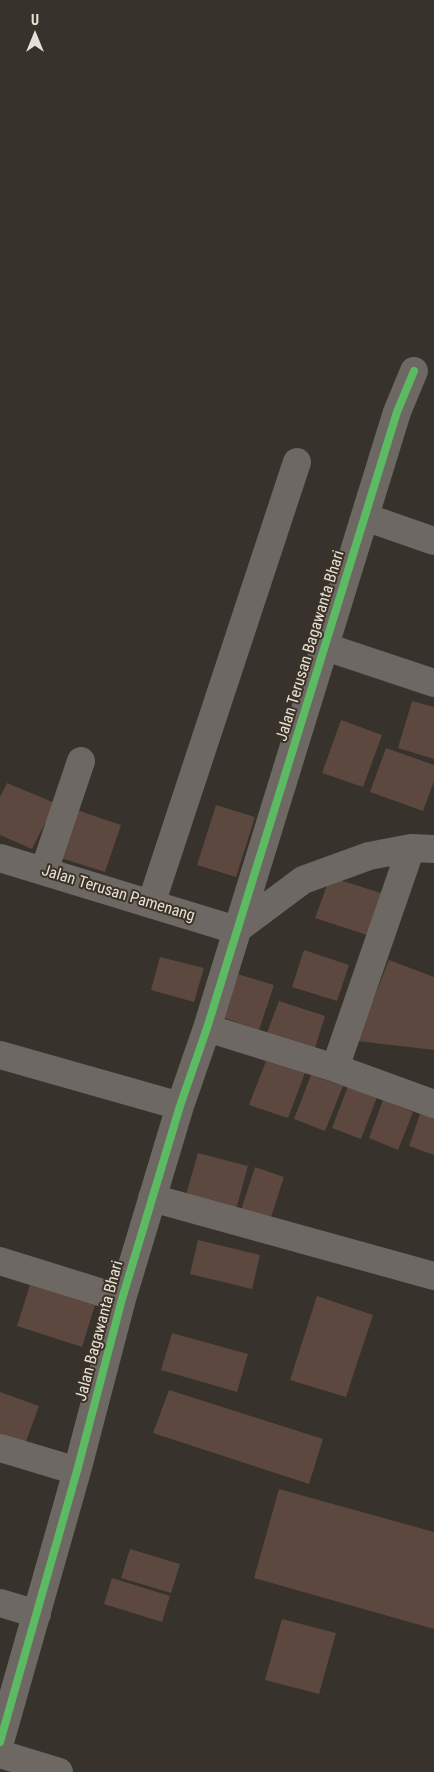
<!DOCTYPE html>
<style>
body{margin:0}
#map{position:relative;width:434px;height:1772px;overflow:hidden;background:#37322b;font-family:"Roboto Condensed",sans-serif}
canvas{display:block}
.north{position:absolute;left:10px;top:10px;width:50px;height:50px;-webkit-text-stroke:4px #3c3326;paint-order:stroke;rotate:0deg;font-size:14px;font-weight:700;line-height:20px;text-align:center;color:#e6e0d8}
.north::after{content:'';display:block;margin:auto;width:18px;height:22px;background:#e6e0d8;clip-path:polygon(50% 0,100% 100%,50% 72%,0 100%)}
</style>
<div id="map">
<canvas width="434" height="1772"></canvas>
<div class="north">U</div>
</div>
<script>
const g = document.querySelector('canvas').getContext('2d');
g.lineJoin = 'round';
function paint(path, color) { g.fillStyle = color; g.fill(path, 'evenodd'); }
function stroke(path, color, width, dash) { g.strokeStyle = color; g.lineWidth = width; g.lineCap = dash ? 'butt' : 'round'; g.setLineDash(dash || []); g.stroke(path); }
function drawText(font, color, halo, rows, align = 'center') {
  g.font = font + ' "Roboto Condensed",sans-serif'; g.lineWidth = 4; g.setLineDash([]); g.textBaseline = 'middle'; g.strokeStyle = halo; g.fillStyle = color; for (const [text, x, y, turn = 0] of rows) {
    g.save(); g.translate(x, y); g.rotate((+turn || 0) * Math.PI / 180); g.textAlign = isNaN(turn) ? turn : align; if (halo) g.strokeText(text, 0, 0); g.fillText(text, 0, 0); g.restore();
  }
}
paint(new Path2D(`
 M 412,701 L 434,707 L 434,759 L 398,748 Z
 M 341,720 L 382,735 L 363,787 L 322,773 Z
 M 386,748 L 434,765 L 434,781 L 423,811 L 370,792 Z
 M 7,783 L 55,803 L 32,849 L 0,835 L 0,797 Z
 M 216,805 L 255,817 L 236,877 L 197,865 Z
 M 77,810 L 121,825 L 105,872 L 61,858 Z
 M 330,877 L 381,893 L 367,935 L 315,918 Z
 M 304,950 L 349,965 L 337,1001 L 292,987 Z
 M 160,957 L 204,968 L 194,1002 L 151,990 Z
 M 389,960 L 434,977 L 434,1050 L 357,1041 Z
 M 234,973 L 274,985 L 259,1030 L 219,1016 Z
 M 279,1001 L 325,1016 L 314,1051 L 266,1035 Z
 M 266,1061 L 305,1073 L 288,1118 L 249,1105 Z
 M 311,1075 L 343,1086 L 325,1131 L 294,1119 Z
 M 348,1086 L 377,1097 L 361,1139 L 332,1128 Z
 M 383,1100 L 413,1112 L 398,1150 L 369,1138 Z
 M 421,1111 L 434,1115 L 434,1155 L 409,1146 Z
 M 198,1153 L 248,1166 L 235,1213 L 185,1198 Z
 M 255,1167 L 284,1177 L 270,1220 L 241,1210 Z
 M 198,1240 L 260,1255 L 252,1289 L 190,1274 Z
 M 30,1285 L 95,1305 L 82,1347 L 17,1326 Z
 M 317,1296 L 373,1315 L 346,1397 L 290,1380 Z
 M 172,1333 L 248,1354 L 237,1392 L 161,1370 Z
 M 169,1390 L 323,1439 L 309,1484 L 153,1433 Z
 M 0,1392 L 39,1406 L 24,1447 L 0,1437 Z
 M 279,1489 L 434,1532 L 434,1629 L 254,1578 Z
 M 130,1549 L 180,1564 L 171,1593 L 121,1578 Z
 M 112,1578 L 170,1596 L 162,1622 L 104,1604 Z
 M 282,1619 L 336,1633 L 319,1694 L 265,1680 Z`), '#5c483f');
stroke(new Path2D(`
 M 365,517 L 434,541
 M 326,647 L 434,683
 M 0,858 L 236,930
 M 44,871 L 81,761
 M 151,904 L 297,462
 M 236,930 L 303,880 L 369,856 L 411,848 L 434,849
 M 207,1028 L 335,1068 L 434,1104
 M 0,1055 L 180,1106
 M 335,1068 L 411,848
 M 152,1198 L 434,1276
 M 0,1261 L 122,1299
 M 0,1448 L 77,1471
 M 0,1603 L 37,1614
 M 0,1742 L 77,1471 L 122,1299 L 180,1106 L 207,1028 L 397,412 L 414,371
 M 0,1754 L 59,1772`), '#6d6863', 28);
stroke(new Path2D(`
 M 0,1742 L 77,1471 L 122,1299 L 180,1106 L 207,1028 L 397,412 L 414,371`), '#5cba63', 8);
drawText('16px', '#e6e0d8', '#3c3326', [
 ["Jalan Terusan Bagawanta Bhari",311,646,-73],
 ["Jalan Terusan Pamenang",118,894,17],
 ["Jalan Bagawanta Bhari",100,1331,-75]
]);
</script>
